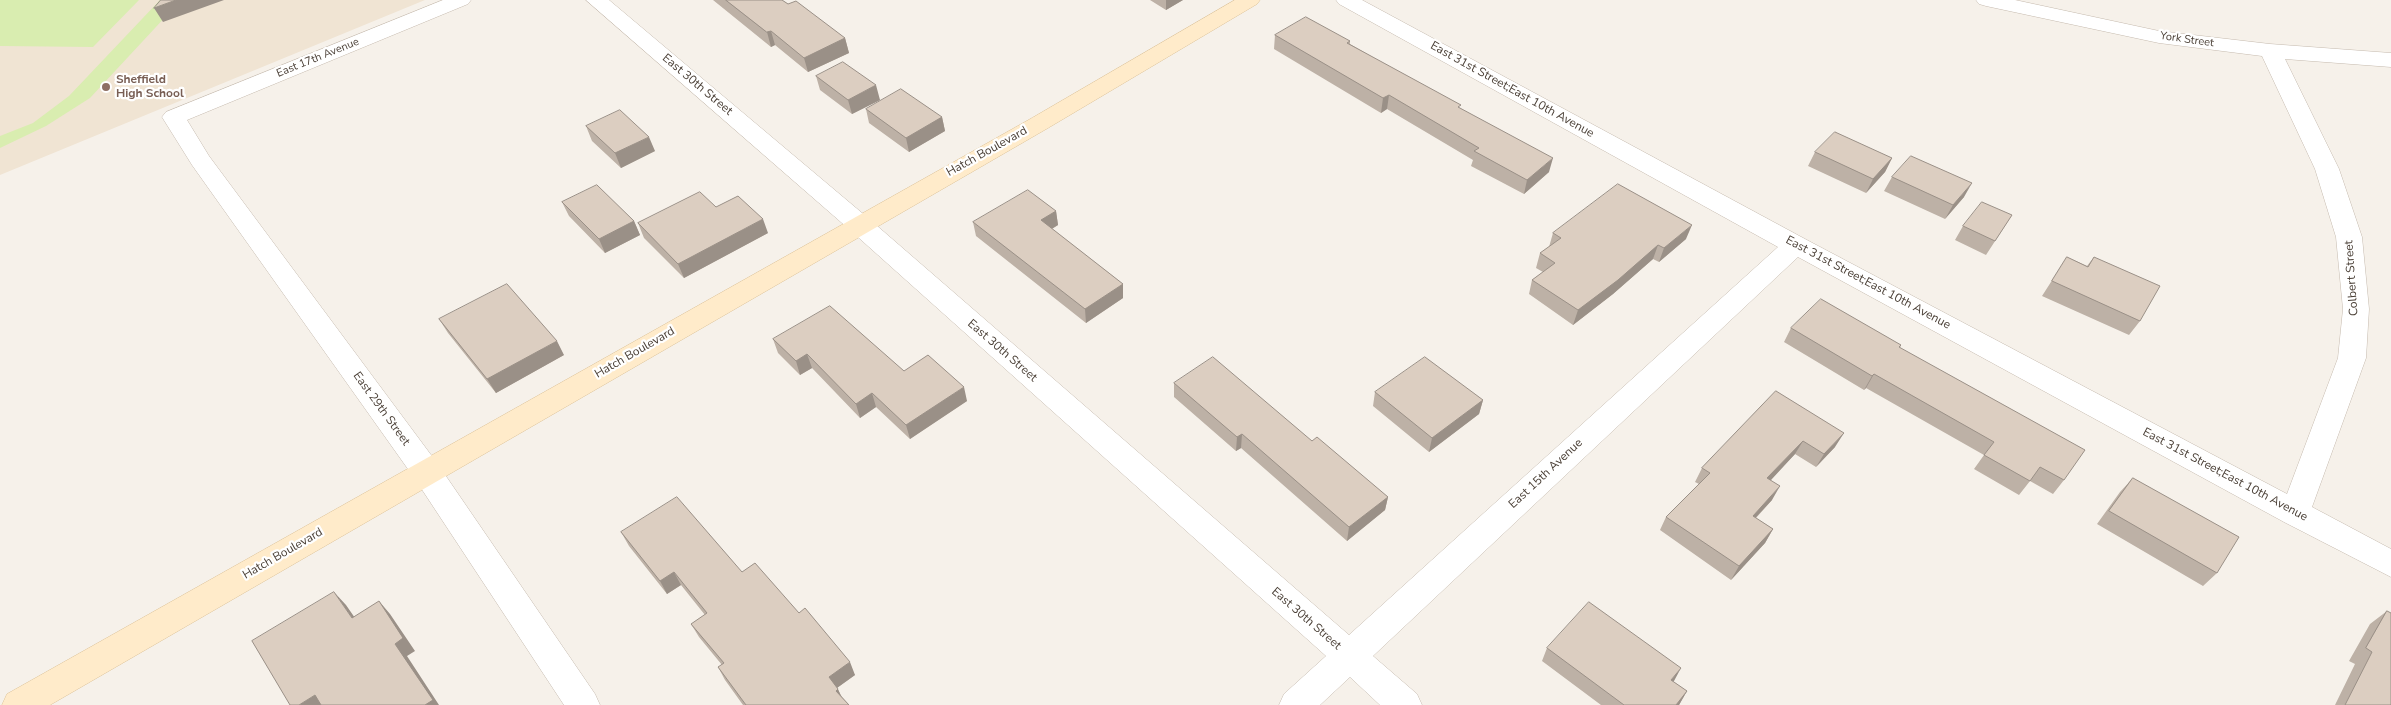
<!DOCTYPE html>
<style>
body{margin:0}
canvas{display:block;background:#f6f1ea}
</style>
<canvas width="2391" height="705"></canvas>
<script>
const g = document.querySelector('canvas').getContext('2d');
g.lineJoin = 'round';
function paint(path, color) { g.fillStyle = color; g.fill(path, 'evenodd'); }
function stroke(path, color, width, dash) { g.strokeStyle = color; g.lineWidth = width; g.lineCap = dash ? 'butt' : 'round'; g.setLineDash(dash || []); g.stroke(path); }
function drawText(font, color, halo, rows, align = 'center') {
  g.font = font + ' "Nunito Sans",sans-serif'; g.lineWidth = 4.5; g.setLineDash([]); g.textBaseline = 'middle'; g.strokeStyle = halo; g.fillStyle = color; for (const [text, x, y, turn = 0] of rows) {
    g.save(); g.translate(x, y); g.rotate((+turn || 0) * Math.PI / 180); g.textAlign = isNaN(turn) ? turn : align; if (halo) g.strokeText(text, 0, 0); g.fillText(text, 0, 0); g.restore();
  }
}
paint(new Path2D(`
 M 0,0 L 425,0 L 0,175 Z`), '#f0e4d3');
paint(new Path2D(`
 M 0,0 L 139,0 L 93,47 L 0,46 Z
 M 160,0 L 181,0 L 90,98 L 46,126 L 0,148 L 0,136 L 33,123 L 69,96 Z`), '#d9edb0');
const street = new Path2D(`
 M 443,0 L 471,0 L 468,4 L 187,120 L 209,156 L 437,463 L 595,694 L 600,705 L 564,705 L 415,479 L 192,165 L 162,117 L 166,112 Z
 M 586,0 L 609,0 L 868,218 L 1349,635 L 1778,247 L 1339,4 L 1336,0 L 1362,0 L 1805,239 L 2287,494 L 2338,358 L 2343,309 L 2336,237 L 2315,169 L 2262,56 L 2159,43 L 1986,6 L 1979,4 L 1976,0 L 2015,0 L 2159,31 L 2270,44 L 2391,53 L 2391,67 L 2285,59 L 2339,169 L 2362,237 L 2369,309 L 2366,358 L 2312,507 L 2391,549 L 2391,577 L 2284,522 L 1798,257 L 1373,656 L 1417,694 L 1422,705 L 1380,705 L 1350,677 L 1320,705 L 1279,705 L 1284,694 L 1326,656 L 850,230 Z`);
const secondary = new Path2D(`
 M 1235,0 L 1260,0 L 1257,4 L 1048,128 L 50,705 L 2,705 L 7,694 L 1032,118 Z`);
stroke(street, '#c5baae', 1);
stroke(secondary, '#dcc298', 1);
paint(street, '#fff');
paint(secondary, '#ffebca');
paint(new Path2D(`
 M 713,0 L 782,0 L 788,4 L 845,38 L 849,53 L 808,72 L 775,45 L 771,47 Z
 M 1150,0 L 1183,0 L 1166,10 Z
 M 1275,35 L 1350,41 L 1350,44 L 1460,108 L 1549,172 L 1524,194 L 1471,166 L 1473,160 L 1387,109 L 1381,113 L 1274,49 Z
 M 816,76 L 880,100 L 852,114 L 820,90 Z
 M 866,109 L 942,117 L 945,131 L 909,152 L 869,123 Z
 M 586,126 L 655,151 L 621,168 L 592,141 Z
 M 1815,152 L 1892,158 L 1885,172 L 1866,193 L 1808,166 Z
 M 1892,177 L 1964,197 L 1945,219 L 1884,191 Z
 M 562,202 L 634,221 L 640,235 L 605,253 L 569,216 Z
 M 1056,211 L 1058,225 L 1052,229 L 1123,284 L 1123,298 L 1086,323 L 976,236 L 973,222 Z
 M 2012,215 L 1986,255 L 1955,240 L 1963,226 Z
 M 638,223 L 768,233 L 684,278 L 644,238 Z
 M 1553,233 L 1686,239 L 1659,262 L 1653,259 L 1613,294 L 1573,325 L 1529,294 L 1532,280 L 1543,272 L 1536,268 L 1540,253 L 1549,247 Z
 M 2067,257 L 2087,266 L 2094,257 L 2140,321 L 2129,335 L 2042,296 Z
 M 439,319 L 564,355 L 496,393 L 448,333 Z
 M 1791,328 L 1901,345 L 1900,348 L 2064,480 L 2053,494 L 2030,481 L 2019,495 L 1974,469 L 1984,455 L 1866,388 L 1864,390 L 1784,342 Z
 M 773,339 L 904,371 L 967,401 L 910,439 L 876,407 L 860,418 L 812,368 L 800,375 L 778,353 Z
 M 1174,383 L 1312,441 L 1388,497 L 1385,510 L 1347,541 L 1241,448 L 1236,451 L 1174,397 Z
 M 1776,391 L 1835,447 L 1816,467 L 1795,454 L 1770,480 L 1772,500 L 1756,518 L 1773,529 L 1765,543 L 1731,580 L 1660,530 L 1666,517 L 1699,484 L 1695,482 L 1702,468 Z
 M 1375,392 L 1483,400 L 1479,414 L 1429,452 L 1373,406 Z
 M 2133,478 L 2217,573 L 2203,586 L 2097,524 L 2120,492 Z
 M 621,532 L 742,572 L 799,613 L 855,675 L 837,688 L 842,697 L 849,705 L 743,705 L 725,680 L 718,667 L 722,665 L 699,637 L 691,624 L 705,615 L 681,585 L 667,594 L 629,546 Z
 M 2387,611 L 2391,705 L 2335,705 L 2355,664 L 2349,661 L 2370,624 Z
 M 1547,648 L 1674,682 L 1687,691 L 1679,705 L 1601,705 L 1542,661 Z`), '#bdb1a6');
paint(new Path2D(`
 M 176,0 L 224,0 L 163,22 L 154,8 Z
 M 1166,0 L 1183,0 L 1166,10 Z
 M 771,31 L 775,45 L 771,47 L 767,32 Z
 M 845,38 L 849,53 L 808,72 L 804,58 Z
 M 876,85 L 880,100 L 852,114 L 848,100 Z
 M 1389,95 L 1387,109 L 1381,113 L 1383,98 Z
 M 942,117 L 945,131 L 909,152 L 906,138 Z
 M 649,137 L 655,151 L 621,168 L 615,153 Z
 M 1553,158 L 1549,172 L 1524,194 L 1527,180 Z
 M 1892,158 L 1885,172 L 1866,193 L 1873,179 Z
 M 1972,183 L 1964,197 L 1945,219 L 1953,205 Z
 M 1056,211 L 1058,225 L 1043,234 L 1041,220 Z
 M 763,219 L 768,233 L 684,278 L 678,264 Z
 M 634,221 L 640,235 L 605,253 L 599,239 Z
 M 1692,225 L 1686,239 L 1659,262 L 1664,248 Z
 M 1658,245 L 1653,259 L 1613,294 L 1573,325 L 1578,310 Z
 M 1123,284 L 1123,298 L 1086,323 L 1085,309 Z
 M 557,341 L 564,355 L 496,393 L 487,379 Z
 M 807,354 L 812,368 L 800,375 L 796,361 Z
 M 1874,374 L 1866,388 L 1864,390 L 1872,376 Z
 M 964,387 L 967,401 L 910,439 L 906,425 Z
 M 872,393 L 876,407 L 860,418 L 856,404 Z
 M 1483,400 L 1479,414 L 1429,452 L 1432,438 Z
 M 1844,433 L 1835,447 L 1816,467 L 1824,454 Z
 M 1242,434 L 1241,448 L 1236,451 L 1237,437 Z
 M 1803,441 L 1795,454 L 1760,492 L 1767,478 Z
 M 1780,486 L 1772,500 L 1745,529 L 1753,516 Z
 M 1388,497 L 1385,510 L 1347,541 L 1349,527 Z
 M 1773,529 L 1765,543 L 1731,580 L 1739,566 Z
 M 674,572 L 681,585 L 667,594 L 660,581 Z
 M 334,592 L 346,605 L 364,631 L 352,618 Z
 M 379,601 L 390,614 L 415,651 L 407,656 L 439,705 L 425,705 L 395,644 Z
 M 850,662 L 855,675 L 834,690 L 829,677 Z
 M 1681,668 L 1674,681 L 1664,692 L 1671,680 Z
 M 838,689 L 843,701 L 836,691 Z
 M 1687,691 L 1679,705 L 1676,705 Z
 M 315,695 L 326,705 L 299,705 Z`), '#9a9087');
const building = new Path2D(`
 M 161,0 L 176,0 L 154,8 Z
 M 726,0 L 782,0 L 788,4 L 796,1 L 845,38 L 804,58 L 771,31 L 767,32 Z
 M 1306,17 L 1350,41 L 1347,43 L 1461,105 L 1458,107 L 1553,158 L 1527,180 L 1474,151 L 1479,148 L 1389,95 L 1383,98 L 1275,35 Z
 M 843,62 L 876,85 L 848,100 L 816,76 Z
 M 901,89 L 942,117 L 906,138 L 866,109 Z
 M 620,110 L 649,137 L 615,153 L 586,126 Z
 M 1835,132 L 1892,158 L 1873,179 L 1815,152 Z
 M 1911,156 L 1972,183 L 1953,205 L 1892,177 Z
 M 1618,184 L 1692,225 L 1664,248 L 1658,245 L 1618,280 L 1578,310 L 1532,280 L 1555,263 L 1540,253 L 1561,238 L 1553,233 Z
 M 597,185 L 634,221 L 599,239 L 562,202 Z
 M 1028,190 L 1056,211 L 1041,220 L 1123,284 L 1085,309 L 973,222 Z
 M 700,192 L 716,207 L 738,196 L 763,219 L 678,264 L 638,223 Z
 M 1982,202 L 2012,215 L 1995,241 L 1963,226 Z
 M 2067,257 L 2088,267 L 2094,257 L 2160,286 L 2140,321 L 2052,281 Z
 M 507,284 L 557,341 L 487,379 L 439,319 Z
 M 1821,299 L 1901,345 L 1899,347 L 2085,450 L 2064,480 L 2040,467 L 2030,481 L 1984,455 L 1994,442 L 1874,374 L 1872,376 L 1791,328 Z
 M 830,306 L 904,371 L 928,355 L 964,387 L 906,425 L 872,393 L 856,404 L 807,354 L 796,361 L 773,339 Z
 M 1213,357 L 1312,441 L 1317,437 L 1388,497 L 1349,527 L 1242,434 L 1237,437 L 1174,383 Z
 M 1425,357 L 1483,400 L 1432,438 L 1375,392 Z
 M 1776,391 L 1844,433 L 1824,454 L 1803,441 L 1767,478 L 1780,486 L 1753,516 L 1773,529 L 1739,566 L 1666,517 L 1710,473 L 1702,468 Z
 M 2133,478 L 2239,537 L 2217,573 L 2109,511 Z
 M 677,497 L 742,572 L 755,563 L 799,613 L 805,608 L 850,662 L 829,677 L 838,689 L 836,691 L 849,705 L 746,705 L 718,667 L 724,663 L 691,624 L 707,613 L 674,572 L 660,581 L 621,532 Z
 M 334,592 L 352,618 L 379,601 L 403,638 L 395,644 L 433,700 L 425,705 L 321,705 L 315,695 L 299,705 L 290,705 L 252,641 Z
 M 1589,602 L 1681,668 L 1671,680 L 1687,691 L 1676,705 L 1624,705 L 1547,648 Z
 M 2387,611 L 2391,613 L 2391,705 L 2345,705 L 2372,652 L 2366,648 Z`);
paint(building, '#dccec1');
stroke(building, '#9a9087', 1);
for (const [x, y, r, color] of [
 [106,87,5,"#8d6e63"]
]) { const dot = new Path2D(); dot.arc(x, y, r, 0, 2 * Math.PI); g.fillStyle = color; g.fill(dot); stroke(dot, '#fff', 2); }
drawText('11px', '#4b4037', '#fff', [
 ["York Street",2187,40,8],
 ["East 17th Avenue",318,58,-22]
]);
drawText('bold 12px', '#785e54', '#fff', [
 ["Sheffield",116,80],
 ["High School",116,94]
], 'left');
drawText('12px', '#4b4037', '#fff', [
 ["East 30th Street",697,85,40],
 ["East 31st Street;East 10th Avenue",1512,90,29],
 ["Hatch Boulevard",987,152,-29],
 ["Colbert Street",2352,278,-94],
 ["East 31st Street;East 10th Avenue",1868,283,28],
 ["East 30th Street",1002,351,41],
 ["Hatch Boulevard",635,353,-30],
 ["East 29th Street",381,409,54],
 ["East 15th Avenue",1546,474,-43],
 ["East 31st Street;East 10th Avenue",2225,475,28],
 ["Hatch Boulevard",283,554,-30],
 ["East 30th Street",1306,619,41]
]);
</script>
